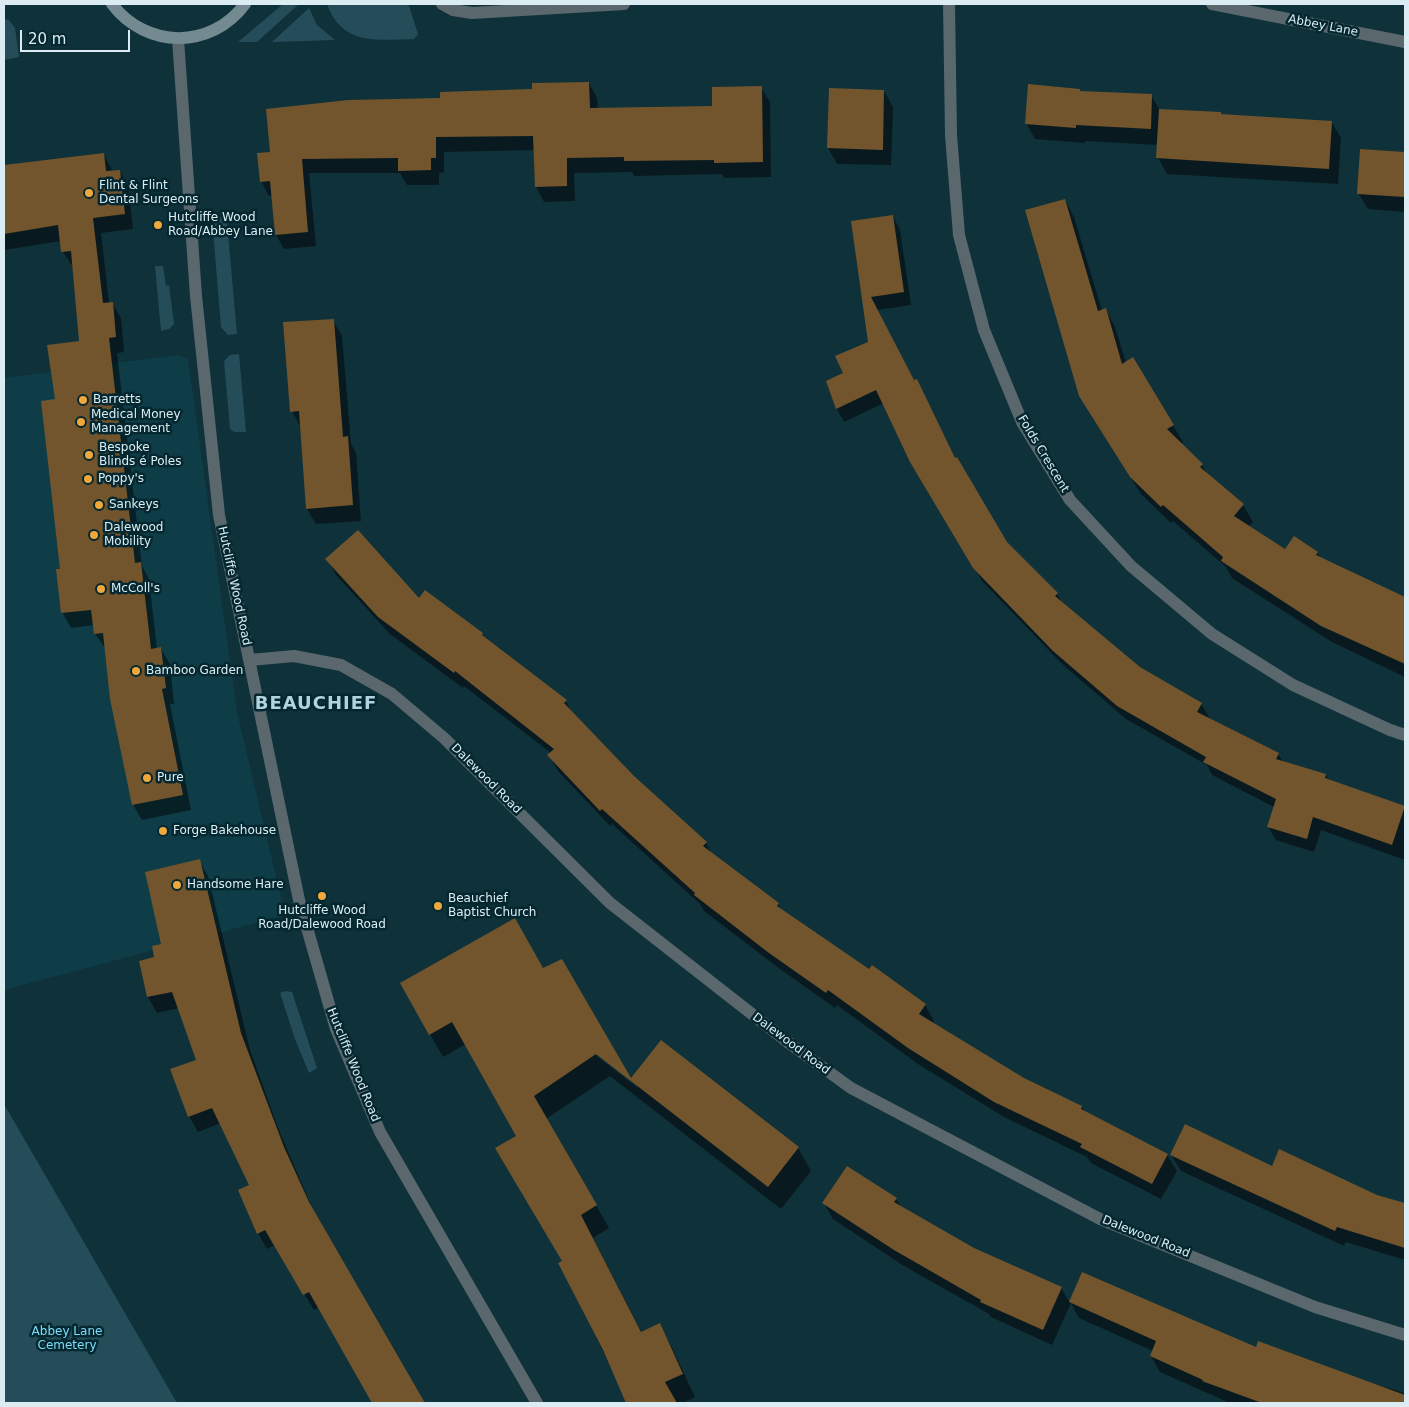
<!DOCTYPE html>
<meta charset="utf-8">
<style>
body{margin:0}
#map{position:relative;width:1409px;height:1407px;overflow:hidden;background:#0f313a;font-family:"DejaVu Sans",sans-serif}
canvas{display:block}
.frame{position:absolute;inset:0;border:5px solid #dbedf3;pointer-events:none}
.scale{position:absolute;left:20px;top:30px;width:110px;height:22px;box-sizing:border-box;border:2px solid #dbedf3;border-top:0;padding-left:6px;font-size:15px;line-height:18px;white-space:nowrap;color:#dbedf3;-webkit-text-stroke:4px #042730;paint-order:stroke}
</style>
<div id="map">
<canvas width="1409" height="1407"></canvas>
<div class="frame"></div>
<div class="scale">20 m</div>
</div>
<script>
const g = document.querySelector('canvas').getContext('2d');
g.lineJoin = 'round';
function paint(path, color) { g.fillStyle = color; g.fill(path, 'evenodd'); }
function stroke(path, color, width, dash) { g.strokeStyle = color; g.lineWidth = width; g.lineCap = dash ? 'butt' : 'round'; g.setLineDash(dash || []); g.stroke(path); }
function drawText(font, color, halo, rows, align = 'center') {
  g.font = font + ' "DejaVu Sans",sans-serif'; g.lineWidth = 5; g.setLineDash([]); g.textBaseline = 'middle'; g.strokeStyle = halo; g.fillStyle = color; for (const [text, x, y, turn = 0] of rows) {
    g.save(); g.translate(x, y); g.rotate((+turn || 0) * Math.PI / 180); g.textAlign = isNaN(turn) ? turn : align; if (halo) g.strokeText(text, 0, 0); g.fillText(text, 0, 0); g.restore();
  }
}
paint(new Path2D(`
 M 177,355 L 188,359 L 237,712 L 285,915 L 4,990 L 4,378 Z`), '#0e3d48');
paint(new Path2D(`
 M 283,4 L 299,4 L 257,42 L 238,42 Z
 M 327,4 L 406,4 L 409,6 L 418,34 L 414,39 C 377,40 342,46 327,4 Z
 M 309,8 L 317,25 L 335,40 L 272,42 Z
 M 8,19 L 15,28 L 19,57 L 4,60 L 4,20 Z
 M 223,217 L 227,222 L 237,334 L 228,335 L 221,327 L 212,218 Z
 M 155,266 L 163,266 L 166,286 L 169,285 L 174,324 L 169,329 L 161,331 Z
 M 239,354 L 246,432 L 234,432 L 230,429 L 224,361 L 230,355 Z
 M 285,991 L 292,992 L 317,1068 L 309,1073 L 295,1039 L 280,993 Z
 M 4,1104 L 177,1403 L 4,1403 Z`), '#254d59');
paint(new Path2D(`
 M 589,83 L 597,98 L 598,109 L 714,107 L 761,88 L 770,102 L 771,177 L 724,178 L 722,174 L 634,176 L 632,172 L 574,173 L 575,201 L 544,202 L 536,187 L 535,150 L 444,152 L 444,172 L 439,173 L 439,185 L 407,185 L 400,173 L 309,173 L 316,246 L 284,249 L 276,235 L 272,196 L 269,196 L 261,181 L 271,153 L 442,100 Z
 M 884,91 L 893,107 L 891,165 L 837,164 L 828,148 Z
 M 1080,92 L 1151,95 L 1160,111 L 1332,123 L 1341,138 L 1338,184 L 1167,174 L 1158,158 L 1158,145 L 1085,141 L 1085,143 L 1035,139 L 1026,123 Z
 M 1361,151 L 1405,154 L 1405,212 L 1368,209 L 1358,193 Z
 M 104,155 L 113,172 L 120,171 L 128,186 L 133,229 L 101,233 L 109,303 L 112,303 L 121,318 L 124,352 L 117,353 L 142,566 L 149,579 L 157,649 L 161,649 L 170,664 L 174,704 L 170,704 L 191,810 L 142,820 L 133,805 L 106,649 L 95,634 L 94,625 L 71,628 L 62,612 L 56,400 L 80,342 L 73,267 L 63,252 L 61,241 L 4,250 L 4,166 Z
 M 1065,200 L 1074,217 L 1102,311 L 1106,310 L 1115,327 L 1126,363 L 1173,425 L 1183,442 L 1180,444 L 1202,465 L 1208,476 L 1243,505 L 1253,522 L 1248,527 L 1286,551 L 1317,552 L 1321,559 L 1405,599 L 1405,677 L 1332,642 L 1232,578 L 1226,567 L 1173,521 L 1171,523 L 1141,494 L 1090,413 Z
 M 893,216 L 900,230 L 911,305 L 877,310 L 914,382 L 917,380 L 924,394 L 955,459 L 1006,542 L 1057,594 L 1062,603 L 1139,668 L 1201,704 L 1209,717 L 1208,719 L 1278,754 L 1283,762 L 1326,775 L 1329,780 L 1405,809 L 1405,860 L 1321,830 L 1314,852 L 1276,840 L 1268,827 L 1274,807 L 1212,775 L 1207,765 L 1126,719 L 1062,664 L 982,581 L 912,461 L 884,403 L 844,422 L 837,409 L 828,382 L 845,373 L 869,343 L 852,222 Z
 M 333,320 L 342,336 L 351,444 L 356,453 L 361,521 L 316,524 L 307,509 L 301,428 L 292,411 Z
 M 327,559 L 420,600 L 482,634 L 485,639 L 566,701 L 572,713 L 633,777 L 706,843 L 712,855 L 778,904 L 782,911 L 869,971 L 872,966 L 925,1005 L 934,1021 L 933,1023 L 1023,1079 L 1082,1107 L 1085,1112 L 1167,1155 L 1177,1171 L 1161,1199 L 1091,1163 L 1087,1157 L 1004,1117 L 918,1064 L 837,1005 L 835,1008 L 780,969 L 704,911 L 700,904 L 612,824 L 610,826 L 558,771 L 549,755 L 551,753 L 464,686 L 463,688 L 390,634 L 336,575 Z
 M 199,860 L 208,876 L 250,1050 L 278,1128 L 317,1219 L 424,1403 L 373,1403 L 319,1307 L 314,1310 L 275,1245 L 267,1249 L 258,1233 L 250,1186 L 221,1123 L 198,1132 L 189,1116 L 198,1061 L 179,1008 L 157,1013 L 148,997 L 140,962 L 156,958 Z
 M 543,969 L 592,1049 L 590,1051 L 638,1088 L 635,1083 L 798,1148 L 811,1171 L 781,1209 L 610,1076 L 546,1119 L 609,1228 L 593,1238 L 642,1333 L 659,1325 L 672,1348 L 695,1397 L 682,1403 L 628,1403 L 560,1263 L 563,1262 L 518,1136 L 466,1044 L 443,1057 L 401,983 Z
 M 1171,1155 L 1272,1168 L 1405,1204 L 1405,1260 L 1346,1242 L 1344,1246 L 1181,1171 Z
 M 896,1199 L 901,1207 L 974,1249 L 1061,1288 L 1070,1303 L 1083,1274 L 1256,1349 L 1405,1393 L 1405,1403 L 1230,1403 L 1160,1372 L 1151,1356 L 1153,1351 L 1079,1318 L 1071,1303 L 1052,1345 L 991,1317 L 989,1314 L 904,1266 L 833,1219 L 824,1203 Z`), '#0007');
paint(new Path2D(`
 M 589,82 L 590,108 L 712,106 L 712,87 L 762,86 L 763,162 L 714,163 L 714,160 L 624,161 L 624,157 L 567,158 L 567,186 L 535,187 L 533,136 L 436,137 L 436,158 L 431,158 L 431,170 L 398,171 L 398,158 L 302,159 L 308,232 L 275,235 L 270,181 L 260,182 L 257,153 L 270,152 L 266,109 L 348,100 L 440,98 L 440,92 L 532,89 L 532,83 Z
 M 1028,84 L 1080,89 L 1080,91 L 1152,94 L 1151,129 L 1076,125 L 1076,128 L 1025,124 Z
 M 829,88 L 884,90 L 883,150 L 827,148 Z
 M 1159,109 L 1221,112 L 1221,114 L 1332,121 L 1329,169 L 1156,158 Z
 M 1360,149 L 1405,152 L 1405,197 L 1357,194 Z
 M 104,153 L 106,171 L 120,170 L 125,214 L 93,218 L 103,303 L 113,302 L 116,337 L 109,338 L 135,563 L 141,562 L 151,649 L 161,647 L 166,688 L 162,689 L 183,795 L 132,805 L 110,699 L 103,633 L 94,634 L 91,610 L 61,613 L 56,569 L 60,569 L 41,401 L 55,399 L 47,345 L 79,341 L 71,251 L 61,252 L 58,225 L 4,234 L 4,165 Z
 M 1065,199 L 1098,311 L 1106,308 L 1122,364 L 1133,357 L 1174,425 L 1167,429 L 1203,464 L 1200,467 L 1244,504 L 1234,516 L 1285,549 L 1294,536 L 1318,552 L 1316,555 L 1405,597 L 1405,664 L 1321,626 L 1221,561 L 1223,557 L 1163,505 L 1161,507 L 1130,477 L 1079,396 L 1025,210 Z
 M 893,215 L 904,292 L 871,297 L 914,380 L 917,379 L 955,458 L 957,457 L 1007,542 L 1058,593 L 1055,596 L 1140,667 L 1202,703 L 1197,712 L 1279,753 L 1276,759 L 1326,774 L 1325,778 L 1405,806 L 1392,845 L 1313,817 L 1307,839 L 1267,827 L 1276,799 L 1203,762 L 1206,757 L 1117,706 L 1053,651 L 973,568 L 910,462 L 876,390 L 836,409 L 826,381 L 843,373 L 835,356 L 868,342 L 851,221 Z
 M 334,319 L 343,437 L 348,436 L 353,505 L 306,509 L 299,411 L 290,412 L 283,322 Z
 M 358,530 L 419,598 L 425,590 L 483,633 L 482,635 L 567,700 L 564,703 L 634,776 L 707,842 L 703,846 L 779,903 L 777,906 L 869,969 L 872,965 L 926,1004 L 919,1014 L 1024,1078 L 1082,1106 L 1081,1109 L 1168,1154 L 1152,1184 L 1080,1147 L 1082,1144 L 994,1102 L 908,1048 L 828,990 L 826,993 L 769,953 L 694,895 L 695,893 L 602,809 L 600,811 L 547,755 L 554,749 L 455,671 L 454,673 L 378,617 L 325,559 Z
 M 200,859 L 241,1033 L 284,1147 L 309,1202 L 425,1403 L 372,1403 L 309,1292 L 303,1295 L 265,1230 L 257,1234 L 238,1190 L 249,1185 L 212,1108 L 188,1117 L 170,1069 L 196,1060 L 172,992 L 147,997 L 139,961 L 154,957 L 152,946 L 161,944 L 145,872 Z
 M 515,918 L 543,968 L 562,959 L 631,1078 L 661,1040 L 799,1147 L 768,1187 L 596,1054 L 534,1096 L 597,1205 L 581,1215 L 641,1332 L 660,1323 L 683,1374 L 665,1382 L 677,1403 L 626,1403 L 603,1350 L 558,1263 L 562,1261 L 495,1148 L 516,1136 L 452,1022 L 429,1035 L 400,983 Z
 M 1185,1124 L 1272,1166 L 1279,1149 L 1377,1195 L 1405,1203 L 1405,1248 L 1337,1227 L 1335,1231 L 1170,1155 Z
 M 847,1166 L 897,1198 L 894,1202 L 974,1248 L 1062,1287 L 1043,1330 L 980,1302 L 981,1300 L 894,1250 L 822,1203 Z
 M 1082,1272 L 1256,1347 L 1258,1341 L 1405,1395 L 1405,1403 L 1262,1403 L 1202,1381 L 1203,1380 L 1150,1356 L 1156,1341 L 1069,1302 Z`), '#72552c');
stroke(new Path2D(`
 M 442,4 L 453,10 L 472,13 L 624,4
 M 949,4 L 951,135 L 959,235 L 984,330 L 1022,422 L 1070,500 L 1131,566 L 1212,634 L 1293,685 L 1390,730 L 1405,735
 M 1212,4 L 1405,42
 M 250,660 L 294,656 L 341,665 L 392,694 L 444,738 L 610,903 L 789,1043 L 851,1088 L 1100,1219 L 1315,1307 L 1405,1335`), '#5a686d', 12);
stroke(new Path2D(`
 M 178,39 L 196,296 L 219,515 L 299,900 L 336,1029 L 380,1132 L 537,1403`), '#5a686d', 12);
stroke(new Path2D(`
 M 112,4 C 146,49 211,50 245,4`), '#738a91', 12);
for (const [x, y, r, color] of [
 [89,193,5,"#eea83c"],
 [158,225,5,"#eea83c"],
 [83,400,5,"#eea83c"],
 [81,422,5,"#eea83c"],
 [89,455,5,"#eea83c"],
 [88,479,5,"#eea83c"],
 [99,505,5,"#eea83c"],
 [94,535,5,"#eea83c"],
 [101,589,5,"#eea83c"],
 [136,671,5,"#eea83c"],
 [147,778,5,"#eea83c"],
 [163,831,5,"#eea83c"],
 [177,885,5,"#eea83c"],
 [322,896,5,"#eea83c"],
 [438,906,5,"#eea83c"]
]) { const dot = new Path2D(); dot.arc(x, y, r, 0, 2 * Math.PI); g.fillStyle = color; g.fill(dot); stroke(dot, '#042730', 2); }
drawText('12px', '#dbedf3', '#042730', [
 ["Abbey Lane",1323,26,11],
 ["Folds Crescent",1043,454,59],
 ["Hutcliffe Wood Road",234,586,78],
 ["Dalewood Road",486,779,45],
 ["Dalewood Road",791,1044,37],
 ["Hutcliffe Wood Road",353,1065,68],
 ["Dalewood Road",1146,1237,22]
]);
drawText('12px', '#dbedf3', '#042730', [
 ["Flint & Flint",99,186],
 ["Dental Surgeons",99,200],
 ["Hutcliffe Wood",168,218],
 ["Road/Abbey Lane",168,232],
 ["Barretts",93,400],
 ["Medical Money",91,415],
 ["Management",91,429],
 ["Bespoke",99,448],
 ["Blinds é Poles",99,462],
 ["Poppy's",98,479],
 ["Sankeys",109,505],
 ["Dalewood",104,528],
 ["Mobility",104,542],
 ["McColl's",111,589],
 ["Bamboo Garden",146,671],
 ["Pure",157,778],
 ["Forge Bakehouse",173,831],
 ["Handsome Hare",187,885],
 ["Beauchief",448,899],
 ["Baptist Church",448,913],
 ["Hutcliffe Wood",322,911,"center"],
 ["Road/Dalewood Road",322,925,"center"]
], 'left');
drawText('12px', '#7dddfa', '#042730', [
 ["Abbey Lane",67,1332],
 ["Cemetery",67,1346]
]);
g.letterSpacing = '1px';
drawText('bold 18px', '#afd4e0', '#042730', [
 ["BEAUCHIEF",316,704]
]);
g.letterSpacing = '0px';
</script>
